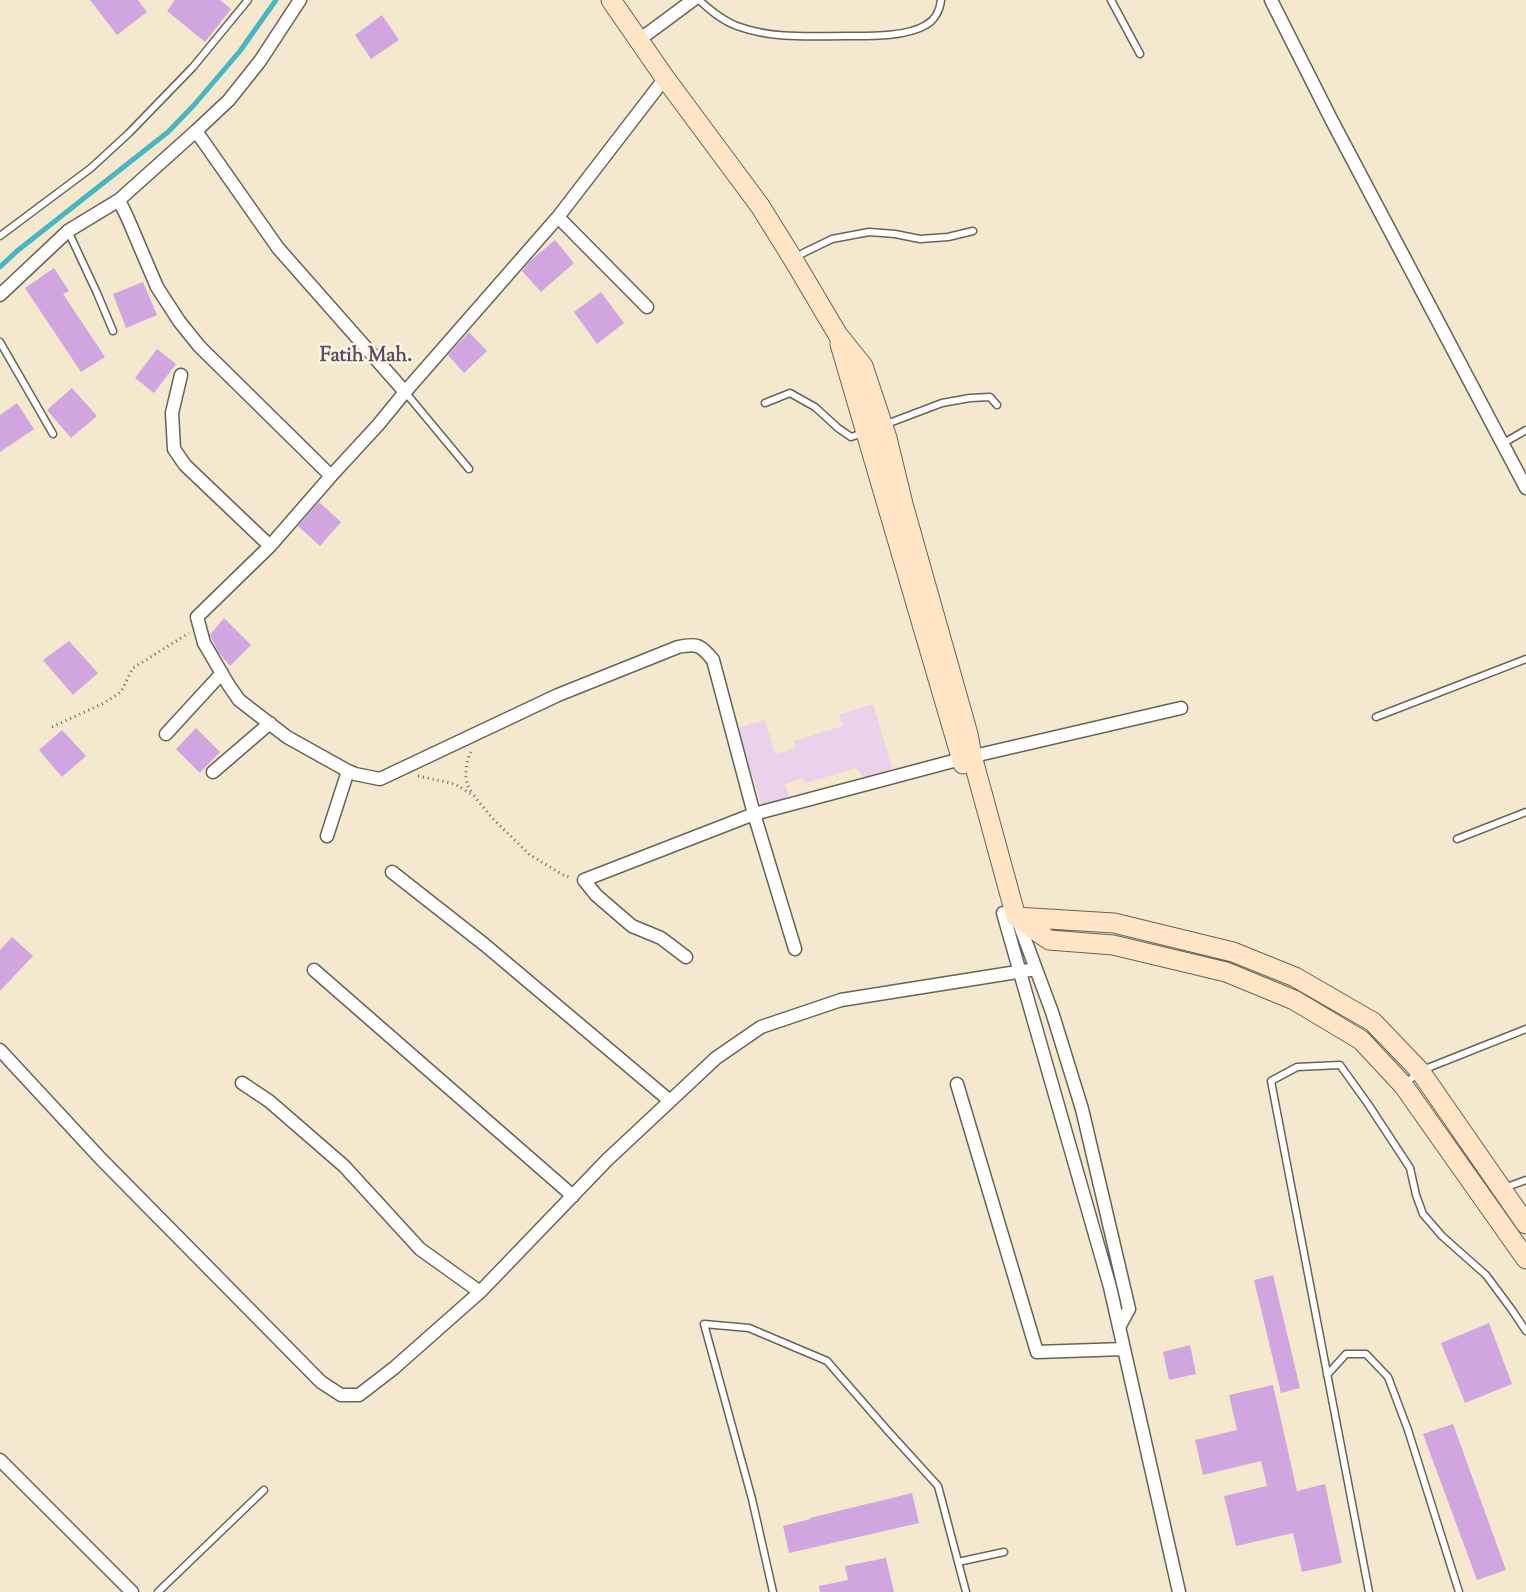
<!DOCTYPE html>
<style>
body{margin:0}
canvas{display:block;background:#f4e8ce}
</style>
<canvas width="1526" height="1592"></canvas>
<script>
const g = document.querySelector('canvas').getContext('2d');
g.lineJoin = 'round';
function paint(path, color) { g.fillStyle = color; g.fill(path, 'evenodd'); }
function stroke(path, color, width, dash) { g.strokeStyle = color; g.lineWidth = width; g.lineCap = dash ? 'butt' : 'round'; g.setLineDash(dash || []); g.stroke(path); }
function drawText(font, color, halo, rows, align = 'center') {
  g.font = font + ' "Sorts Mill Goudy",serif'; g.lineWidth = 5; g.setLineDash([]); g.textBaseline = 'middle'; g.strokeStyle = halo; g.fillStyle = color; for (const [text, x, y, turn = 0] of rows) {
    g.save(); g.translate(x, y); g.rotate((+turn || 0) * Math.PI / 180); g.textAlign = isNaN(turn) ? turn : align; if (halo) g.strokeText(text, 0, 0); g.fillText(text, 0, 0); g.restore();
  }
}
paint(new Path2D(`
 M 873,704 L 893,772 L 866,780 L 856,768 L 805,783 L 803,778 L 785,784 L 790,802 L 763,810 L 738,728 L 765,720 L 775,754 L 795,748 L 794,741 L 843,726 L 839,715 Z`), '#ebd1eb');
stroke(new Path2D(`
 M 0,267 L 17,251 L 168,132 L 194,105 L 240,51 L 276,0`), '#47b6c1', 5);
paint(new Path2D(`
 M 90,0 L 138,0 L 147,12 L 117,35 Z
 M 175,0 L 220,0 L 231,9 L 205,42 L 167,11 Z
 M 382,15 L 399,40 L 371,59 L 355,35 Z
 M 555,240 L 574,263 L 541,292 L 522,271 L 530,261 Z
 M 54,268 L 69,291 L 63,294 L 105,357 L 81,372 L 25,288 Z
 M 143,282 L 157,315 L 126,328 L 113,294 Z
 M 601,292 L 624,323 L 597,344 L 574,312 Z
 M 469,332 L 487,351 L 464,373 L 448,355 Z
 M 157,349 L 176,364 L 154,393 L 135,378 Z
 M 72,388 L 97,416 L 71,438 L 47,410 Z
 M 17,403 L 34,429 L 0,452 L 0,415 Z
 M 319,502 L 341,522 L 320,546 L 298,526 Z
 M 224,618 L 251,645 L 230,666 L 218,652 L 210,635 Z
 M 69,641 L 98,673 L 73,695 L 43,660 Z
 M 196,728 L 220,752 L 200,773 L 176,749 Z
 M 62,730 L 86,756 L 62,777 L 39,750 Z
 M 12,937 L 33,956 L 0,991 L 0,950 Z
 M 1273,1275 L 1300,1388 L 1281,1393 L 1254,1280 Z
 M 1489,1323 L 1512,1384 L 1465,1403 L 1441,1343 Z
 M 1190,1345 L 1196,1374 L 1169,1380 L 1163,1352 Z
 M 1273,1385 L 1297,1491 L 1325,1484 L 1342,1563 L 1302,1572 L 1293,1533 L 1236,1546 L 1224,1496 L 1267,1486 L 1261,1461 L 1203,1475 L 1195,1440 L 1237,1430 L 1229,1395 Z
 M 1453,1424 L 1506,1570 L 1477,1580 L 1423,1434 Z
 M 912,1493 L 919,1523 L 789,1553 L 783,1526 L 810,1519 L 810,1518 Z
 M 886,1558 L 894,1592 L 820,1592 L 819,1586 L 848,1580 L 845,1566 Z`), '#d1a6e0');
const lane = new Path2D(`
 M 699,0 C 711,11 724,22 740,27 C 774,39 811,36 847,36 C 869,36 906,37 926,25 C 935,20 940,10 941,0
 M 1111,0 L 1140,54
 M 68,231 L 97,293 L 113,331
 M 0,236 L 91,168 L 129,133 L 193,67 L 248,0
 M 793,258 L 832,239 L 869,232 L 895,234 L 920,239 L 948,237 L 973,231
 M 0,342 L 53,434
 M 405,392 L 469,469
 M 765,403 L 790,393 L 815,407 L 838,428 L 851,437 L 863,433
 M 884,425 L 942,403 L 970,398 L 990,397 L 997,405
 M 1502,444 L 1526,430
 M 1376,717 L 1526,659
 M 1457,839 L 1526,812
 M 1405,1084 L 1420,1071 L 1526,1029
 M 1504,1188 L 1526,1180
 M 1327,1375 L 1346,1354 L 1366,1354 L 1388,1377 L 1408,1430 L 1459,1592
 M 958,1562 L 1004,1552
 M 158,1592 L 264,1490
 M 773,1592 L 752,1499 L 704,1324 L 749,1328 L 827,1361 L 888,1431 L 938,1486 L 966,1592
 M 1369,1592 L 1271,1081 L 1297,1067 L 1340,1065 L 1368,1104 L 1410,1168 L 1416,1195 L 1423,1214 L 1442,1236 L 1486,1275 L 1512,1310 L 1526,1331`);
const street = new Path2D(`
 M 1271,0 L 1331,119 L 1526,488
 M 639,40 L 693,0
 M 665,78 L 558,217 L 405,392 L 378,425 L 331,476 L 270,546 L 197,617 L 204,643 L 228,684 L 239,700 L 287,737 L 348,771 L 355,774 L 380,779 L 558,695 L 678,647 C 697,643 701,645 713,660 L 754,814 L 795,949
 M 196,131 L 278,248 L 405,392
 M 119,200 L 128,219 L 157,287 L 179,321 L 199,346 L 331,476
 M 558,217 L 647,307
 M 0,295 L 68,231 L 119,200 L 196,131 L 229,100 L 260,61 L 300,0
 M 181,375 L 172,413 L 174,449 L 185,465 L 270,546
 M 166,734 L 222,673
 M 213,772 L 270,723
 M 327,836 L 348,771
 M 392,872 L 485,945 L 670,1101
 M 1003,913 L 1110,1287 L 1179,1592
 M 1017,918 L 1052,1012 L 1082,1109 L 1129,1309 L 1119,1327
 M 686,957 L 661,938 L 632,926 L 596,895 L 584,880 L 754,814 L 961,759 L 1181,708
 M 314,970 L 573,1196
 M 0,1050 L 101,1159 L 321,1382 L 341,1395 L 359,1395 L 394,1368 L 480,1292 L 607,1160 L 716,1058 L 761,1027 L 841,1000 L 1036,969
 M 242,1083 L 269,1101 L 344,1166 L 420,1249 L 480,1292
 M 957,1084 L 1037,1352 L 1124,1349
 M 0,1460 L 132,1592`);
const secondary = new Path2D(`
 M 611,0 L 665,78 L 760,206 L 793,259 L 838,335 L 863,366 L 887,438 L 903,504 L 968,734 L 972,756 L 1016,917 L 1049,940 L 1113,945 L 1226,972 L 1294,1000 L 1361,1040 L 1403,1085 L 1526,1259
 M 840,344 L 963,764
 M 1016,917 L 1114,923 L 1233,952 L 1295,977 L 1373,1022 L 1420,1071 L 1526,1224`);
stroke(lane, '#68635a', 9);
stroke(street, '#68635a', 15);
stroke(secondary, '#68635a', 21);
stroke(new Path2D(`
 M 52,727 L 102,704 L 121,692 L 133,668 L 189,633
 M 471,752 C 466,760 464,777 468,786 C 469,788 471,791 472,793
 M 418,776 L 455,784 L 474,796 L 494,820 L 530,855 L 565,876 L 571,877`), '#68635a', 3, [1, 4]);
stroke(lane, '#fff', 6);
stroke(street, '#fff', 12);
stroke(secondary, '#ffe4c6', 19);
drawText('bold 20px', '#5b4c61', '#fcf5e5', [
 ["Fatih Mah.",366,358]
]);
</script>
